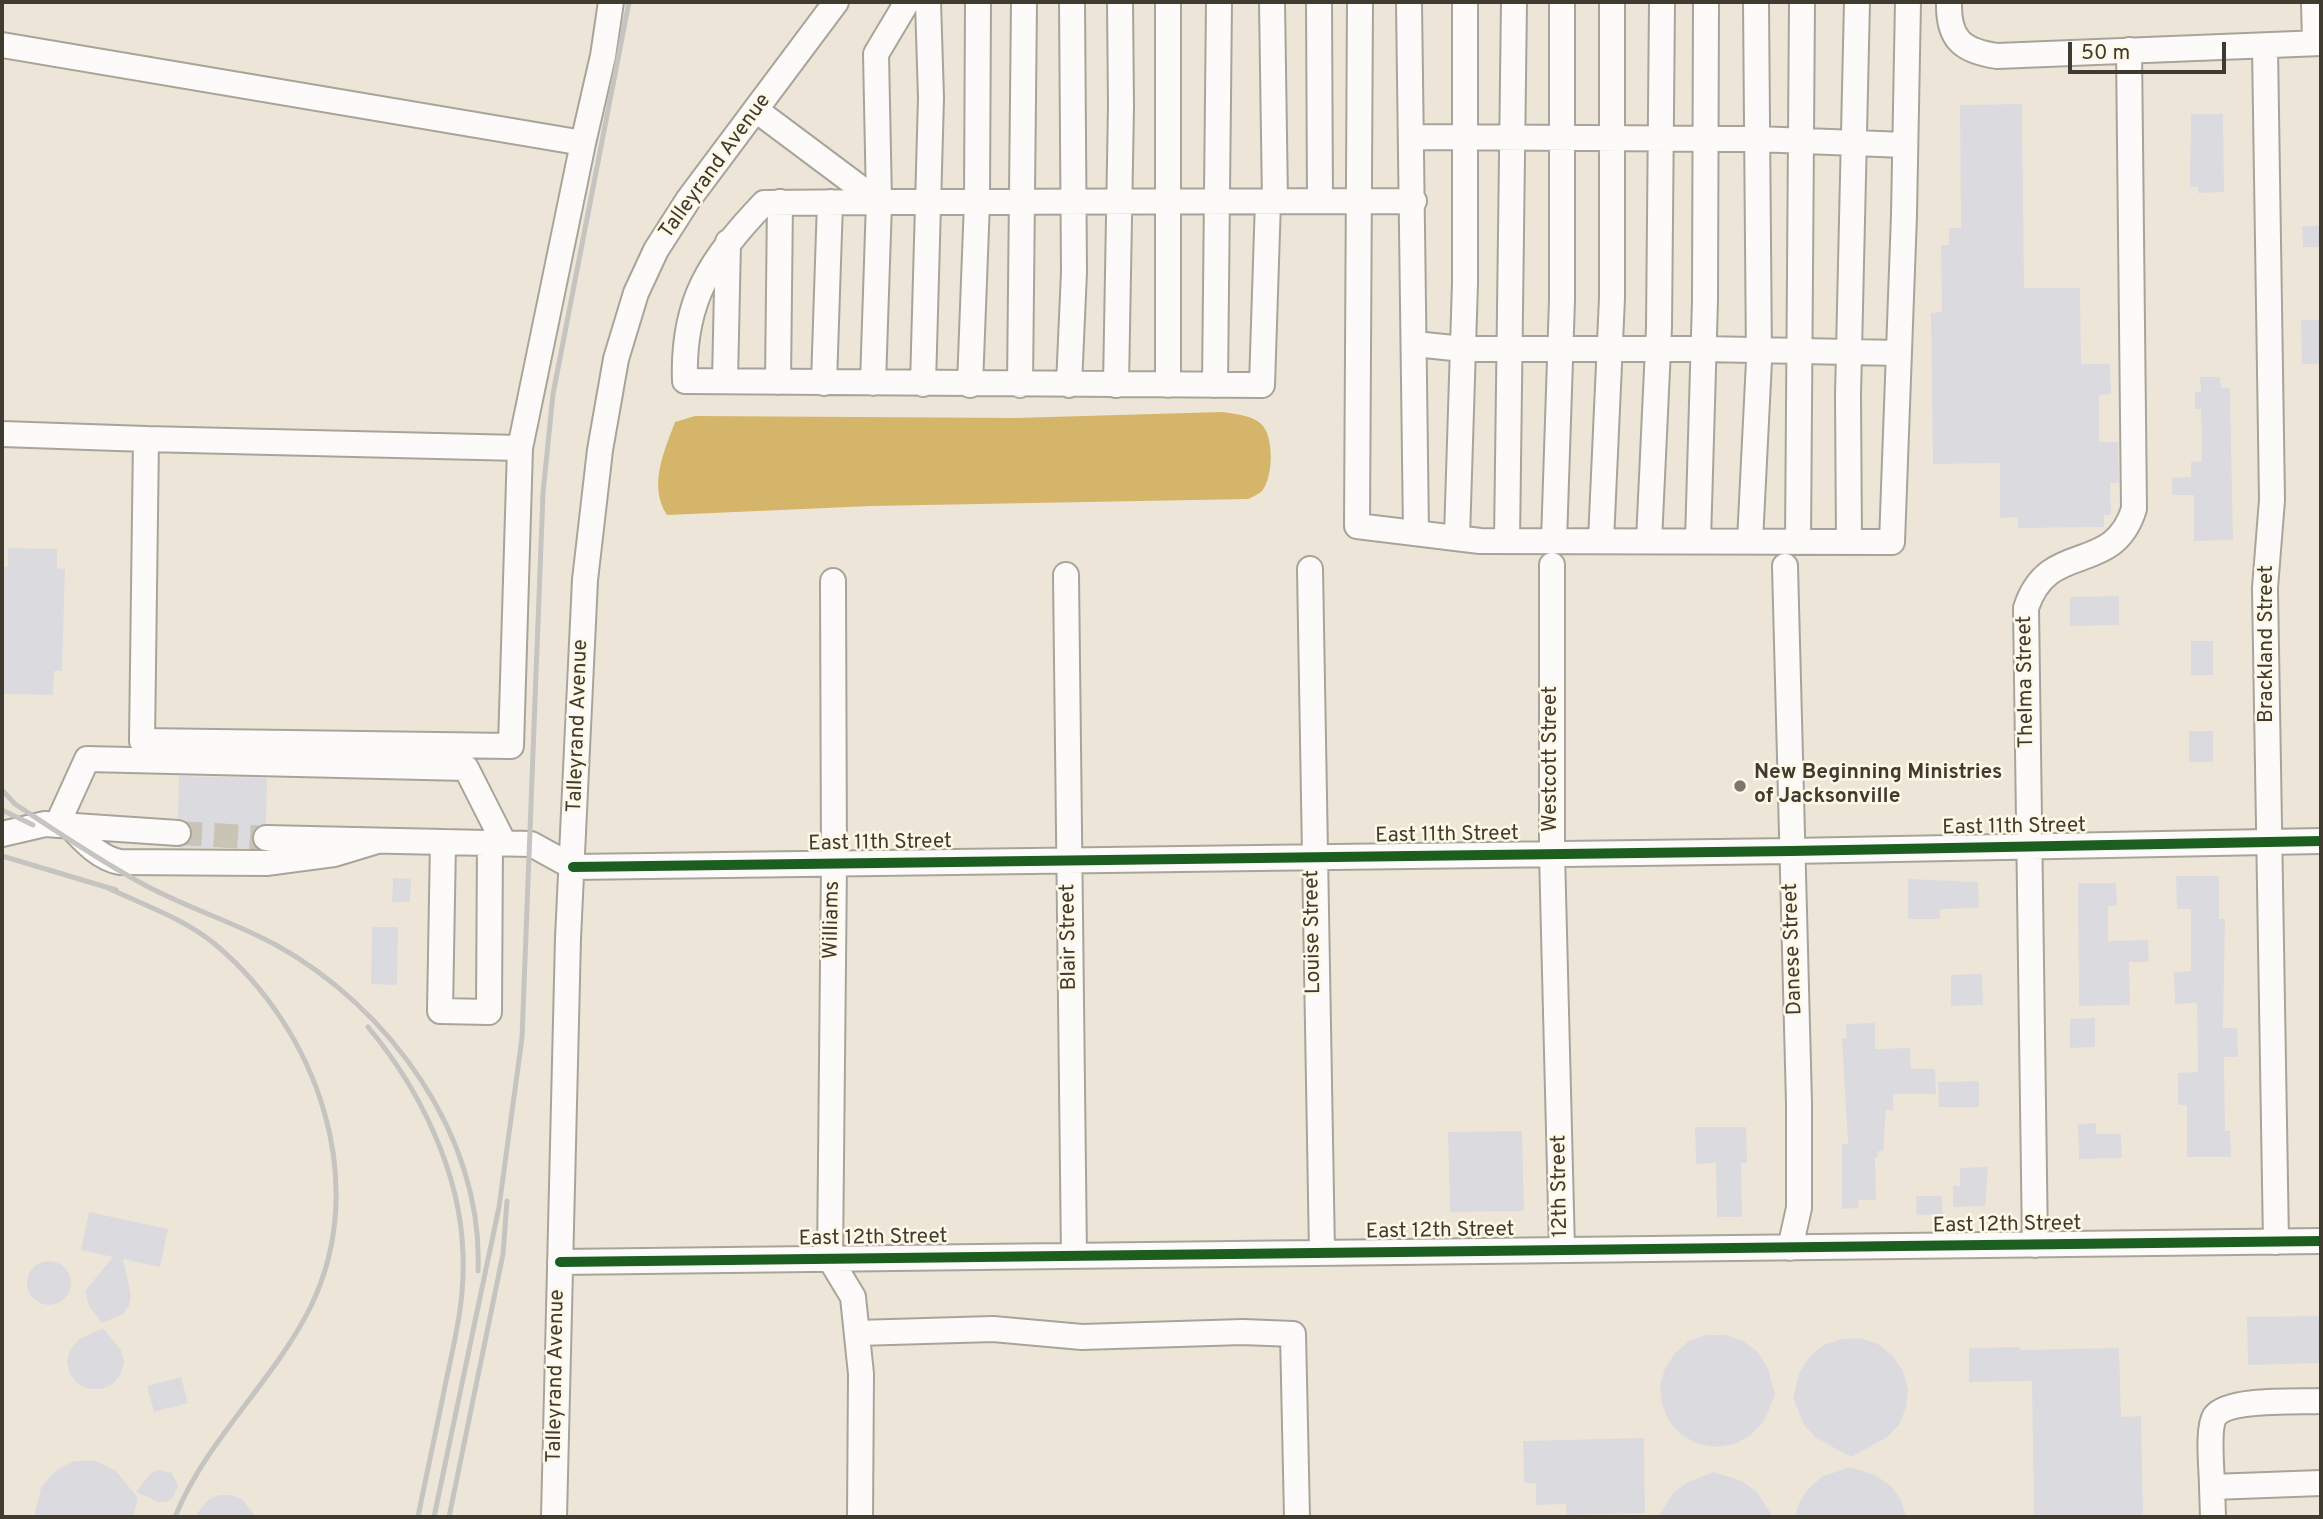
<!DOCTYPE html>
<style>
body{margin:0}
#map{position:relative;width:2323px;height:1519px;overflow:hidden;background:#ede6d8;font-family:Overpass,sans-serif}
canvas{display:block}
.frame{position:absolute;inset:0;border:4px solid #403b30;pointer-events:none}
.scale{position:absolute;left:2068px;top:42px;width:158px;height:32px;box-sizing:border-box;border:4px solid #403b30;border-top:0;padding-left:9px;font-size:21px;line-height:24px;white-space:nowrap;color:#403b30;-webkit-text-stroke:5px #fff8e7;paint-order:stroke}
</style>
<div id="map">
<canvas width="2323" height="1519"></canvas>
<div class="frame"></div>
<div class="scale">50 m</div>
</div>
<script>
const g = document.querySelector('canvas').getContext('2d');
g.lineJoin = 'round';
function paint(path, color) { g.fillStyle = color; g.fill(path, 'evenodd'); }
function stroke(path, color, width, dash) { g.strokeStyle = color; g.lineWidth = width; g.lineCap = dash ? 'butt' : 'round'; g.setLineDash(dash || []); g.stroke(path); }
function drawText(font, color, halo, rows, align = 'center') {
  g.font = font + ' Overpass,sans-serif'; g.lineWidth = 5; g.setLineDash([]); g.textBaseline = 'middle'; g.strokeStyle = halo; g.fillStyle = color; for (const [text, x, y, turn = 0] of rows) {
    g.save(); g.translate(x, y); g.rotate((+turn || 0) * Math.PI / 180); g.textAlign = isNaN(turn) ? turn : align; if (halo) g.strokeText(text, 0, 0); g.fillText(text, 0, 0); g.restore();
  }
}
paint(new Path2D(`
 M 1222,412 C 1235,414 1254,415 1263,426 C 1274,439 1273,478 1262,491 C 1259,494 1252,497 1248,499 L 871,506 L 667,515 C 648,486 664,452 675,422 L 695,416 L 1016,418 Z`), '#d4b569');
paint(new Path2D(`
 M 2022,104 L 2024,288 L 2080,288 L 2081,364 L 2110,364 L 2111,394 L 2099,395 L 2099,442 L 2118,442 L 2119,483 L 2110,483 L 2111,515 L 2104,515 L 2104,527 L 2018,528 L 2018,517 L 2000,518 L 2000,463 L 1933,464 L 1931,313 L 1942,312 L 1941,245 L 1949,245 L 1949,228 L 1961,228 L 1960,105 Z
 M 2191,114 L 2223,114 L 2224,192 L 2198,193 L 2198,187 L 2190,187 Z
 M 2302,226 L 2321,226 L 2321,247 L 2303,247 Z
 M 2301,320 L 2321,320 L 2321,364 L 2302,364 Z
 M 2200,377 L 2220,377 L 2221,388 L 2230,388 L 2233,540 L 2194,541 L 2194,495 L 2172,495 L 2172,478 L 2191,477 L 2191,462 L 2202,461 L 2201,409 L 2195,409 L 2195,392 L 2201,392 Z
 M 8,548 L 57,549 L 57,568 L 65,569 L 62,671 L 54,671 L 53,695 L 4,694 L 2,567 L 8,567 Z
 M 2119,596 L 2119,625 L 2070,626 L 2070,597 Z
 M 2191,641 L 2213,641 L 2213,675 L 2191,675 Z
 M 2189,731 L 2213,731 L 2213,762 L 2189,762 Z
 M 179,776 L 267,778 L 266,823 L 253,831 L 251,838 L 256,848 L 179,848 L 190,842 L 193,833 L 187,821 L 178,818 Z
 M 2176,876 L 2219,876 L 2219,919 L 2225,919 L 2223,1028 L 2237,1028 L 2238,1057 L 2224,1057 L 2225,1131 L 2230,1131 L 2231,1157 L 2187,1157 L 2187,1105 L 2178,1105 L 2178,1073 L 2198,1072 L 2197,1003 L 2175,1004 L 2174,972 L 2191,971 L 2191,909 L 2177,909 Z
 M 393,878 L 411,879 L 410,902 L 392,902 Z
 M 1908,879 L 1978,882 L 1979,908 L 1940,909 L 1940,919 L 1908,919 Z
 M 2078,883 L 2116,883 L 2117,906 L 2108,906 L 2108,941 L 2148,940 L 2149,962 L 2129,962 L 2130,1005 L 2079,1006 Z
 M 372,927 L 398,927 L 397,985 L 371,984 Z
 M 1982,974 L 1983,1005 L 1951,1006 L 1951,975 Z
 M 2095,1018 L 2095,1047 L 2070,1048 L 2070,1019 Z
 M 1875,1023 L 1875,1049 L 1910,1048 L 1911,1069 L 1935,1069 L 1936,1094 L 1893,1094 L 1893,1110 L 1886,1110 L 1883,1151 L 1878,1151 L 1878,1157 L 1875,1157 L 1876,1200 L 1858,1200 L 1859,1208 L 1842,1209 L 1842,1144 L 1848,1144 L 1842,1038 L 1847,1038 L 1846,1024 Z
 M 1979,1081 L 1979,1107 L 1939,1107 L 1938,1082 Z
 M 2096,1123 L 2096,1134 L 2121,1134 L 2122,1158 L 2079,1159 L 2078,1124 Z
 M 1695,1127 L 1746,1127 L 1747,1163 L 1741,1163 L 1742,1217 L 1717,1217 L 1716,1163 L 1696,1164 Z
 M 1522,1131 L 1524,1211 L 1450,1212 L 1448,1132 Z
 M 1988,1167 L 1985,1206 L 1953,1207 L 1953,1186 L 1960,1186 L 1960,1168 Z
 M 1916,1196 L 1942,1196 L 1943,1214 L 1917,1215 Z
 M 89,1212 L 168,1229 L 160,1267 L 123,1259 L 131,1296 L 129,1306 L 123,1314 L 102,1323 L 89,1306 L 85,1291 L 113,1257 L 81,1250 Z
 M27 1283a22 22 0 1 1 44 0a22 22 0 1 1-44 0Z
 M 2321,1316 L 2321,1363 L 2248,1365 L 2247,1317 Z
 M 103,1328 L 121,1350 L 124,1362 L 121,1374 L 113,1384 L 102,1389 L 89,1389 L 78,1384 L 70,1374 L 67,1362 L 70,1350 L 78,1340 Z
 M 1707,1335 L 1725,1335 L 1743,1341 L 1758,1352 L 1768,1368 L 1775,1395 L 1764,1421 L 1751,1435 L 1735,1444 L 1716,1447 L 1698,1444 L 1681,1435 L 1669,1421 L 1662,1404 L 1660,1386 L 1665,1368 L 1675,1353 L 1689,1341 Z
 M 1860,1338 L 1878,1344 L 1893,1356 L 1903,1371 L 1908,1389 L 1906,1408 L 1899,1425 L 1886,1438 L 1851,1457 L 1816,1438 L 1804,1425 L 1793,1398 L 1800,1371 L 1810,1356 L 1824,1345 L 1842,1339 Z
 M 2020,1347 L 2020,1350 L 2119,1348 L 2121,1417 L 2141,1416 L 2143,1517 L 2034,1517 L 2032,1381 L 1969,1382 L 1969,1348 Z
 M 181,1377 L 188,1403 L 154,1412 L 147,1386 Z
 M 1644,1438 L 1645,1513 L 1567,1515 L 1566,1504 L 1536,1505 L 1536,1483 L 1524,1483 L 1523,1441 Z
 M 74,1461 L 96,1461 L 116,1471 L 138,1498 L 133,1517 L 34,1517 L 41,1488 L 55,1471 Z
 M 1851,1467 L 1877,1476 L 1892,1487 L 1902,1502 L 1906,1517 L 1795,1517 L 1799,1503 L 1809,1488 L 1823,1476 Z
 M 158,1470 L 172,1473 L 178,1486 L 172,1499 L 165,1502 L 158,1502 L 136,1492 L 151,1473 Z
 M 1714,1472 L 1742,1481 L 1757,1492 L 1773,1517 L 1658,1517 L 1673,1493 L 1688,1482 Z
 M 219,1495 L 232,1495 L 243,1500 L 256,1517 L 194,1517 L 208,1500 Z`), '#dbdbdf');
stroke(new Path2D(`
 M 178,833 L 266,838`), '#cac4b6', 24, [24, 12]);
const minor = new Path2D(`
 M 1168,2 L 1168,385
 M 1272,2 L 1275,201
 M 1319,2 L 1320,201
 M 1360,2 L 1357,526 L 1480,541 L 1892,542 L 1904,215 L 1908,2
 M 1409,2 L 1416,532
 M 1949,2 C 1948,39 1962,51 1997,56 L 2321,43
 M 2314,2 L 2315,43
 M 2,45 L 583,143 L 520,448 L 511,746 L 142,741 L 146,439 L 2,434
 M 2265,47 L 2272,500 L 2265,588 L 2276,1242
 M 756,110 L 879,202 L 1414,201
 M 1412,137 L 1757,139 L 1904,145
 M 583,143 L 603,56 L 611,2
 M 879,202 L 764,203 C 711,259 682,300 685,381 L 1262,385 L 1268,201
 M 1415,344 L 1463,349 L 1704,349 L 1899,353
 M 725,381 L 728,242
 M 778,382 L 780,202
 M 824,383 L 830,202
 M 873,383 L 879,202 L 876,54 L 907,2
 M 923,384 L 931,98 L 928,2
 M 970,385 L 977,202 L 978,2
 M 1020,385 L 1024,2
 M 1069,385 L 1074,272 L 1072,2
 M 1116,385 L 1121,106 L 1120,2
 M 1215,385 L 1219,2
 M 146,439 L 520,448
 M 1457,537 L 1465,283 L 1465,2
 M 1507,541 L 1514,2
 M 1554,541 L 1562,300 L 1562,2
 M 1601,541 L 1612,298 L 1612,2
 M 1649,541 L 1659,327 L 1662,2
 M 1698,541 L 1705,300 L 1706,2
 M 1750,541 L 1759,361 L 1756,2
 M 1798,542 L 1802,2
 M 1849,542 L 1848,395 L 1857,2
 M 1552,565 L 1552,853 L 1562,1250
 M 1785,566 L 1799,1103 L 1799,1208 L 1790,1248
 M 1310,569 L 1322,1253
 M 1066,575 L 1074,1256
 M 833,581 L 834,864 L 830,1259 L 853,1297 L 861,1374 L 860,1517
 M 57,825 L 87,759 L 466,768 L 504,843
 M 70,826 C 83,840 99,858 120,862 L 266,863 L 334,854 L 377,841
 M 2,834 L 45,824 L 178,833
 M 266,838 L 531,844 L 573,867
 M 443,842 L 440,1011 L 489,1012 L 490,843
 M 573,867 L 1791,851 L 2321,841
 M 2035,1245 L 2026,608 C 2049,538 2112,578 2134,509 L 2129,50
 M 560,1262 L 2321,1241
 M 857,1333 L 993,1329 L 1082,1337 L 1243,1332 L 1293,1334 L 1297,1517
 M 2212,1487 C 2212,1471 2207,1428 2215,1416 C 2229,1398 2298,1402 2321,1401
 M 554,1517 L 568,938 L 585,580 L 600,450 L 616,359 L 636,293 L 656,250 L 688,200 L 836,2
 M 2213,1517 L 2212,1487 L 2321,1483`);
stroke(minor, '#a9a499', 28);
stroke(minor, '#fcfbf9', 24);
stroke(new Path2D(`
 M 2,790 L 15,804 C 56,831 97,859 141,883 C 184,907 232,921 276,945 C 389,1007 484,1137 478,1271
 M 2,810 L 33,825
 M 2,856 L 116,890
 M 108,888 C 144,905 185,919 216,945 C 317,1030 372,1183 310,1308 C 273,1382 206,1440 175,1517
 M 368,1027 C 420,1089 461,1173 463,1255 C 465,1298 455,1340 446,1381 C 437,1427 427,1472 418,1517
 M 434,1517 L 499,1207 L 522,1038 L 543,493 L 553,394 L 629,2
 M 449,1517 L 503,1254 L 507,1201`), '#c6c4c0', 5);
stroke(new Path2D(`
 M 573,867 L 1791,851 L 2321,841
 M 560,1262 L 2321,1241`), '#1b5e20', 10);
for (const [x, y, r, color] of [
 [1740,786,7,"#7d776b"]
]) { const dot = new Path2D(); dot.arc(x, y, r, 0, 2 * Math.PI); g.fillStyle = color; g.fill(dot); stroke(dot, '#fff8e7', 2.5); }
drawText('21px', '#403b30', '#fff8e7', [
 ["Talleyrand Avenue",716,167,-54],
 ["Brackland Street",2268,644,-90],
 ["Thelma Street",2027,682,-91],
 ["Talleyrand Avenue",579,726,-88],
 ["Westcott Street",1552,759,-90],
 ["East 11th Street",2014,828,-1],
 ["East 11th Street",1447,836,-1],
 ["East 11th Street",880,844,-1],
 ["Williams",833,920,-89],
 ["Louise Street",1314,932,-91],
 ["Blair Street",1070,937,-91],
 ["Danese Street",1794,949,-92],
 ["12th Street",1561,1186,-91],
 ["East 12th Street",2007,1226,-1],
 ["East 12th Street",1440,1232,-1],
 ["East 12th Street",873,1239,-1],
 ["Talleyrand Avenue",557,1376,-89]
]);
drawText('bold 21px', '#403b30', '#fff8e7', [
 ["New Beginning Ministries",1754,774],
 ["of Jacksonville",1754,798]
], 'left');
</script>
